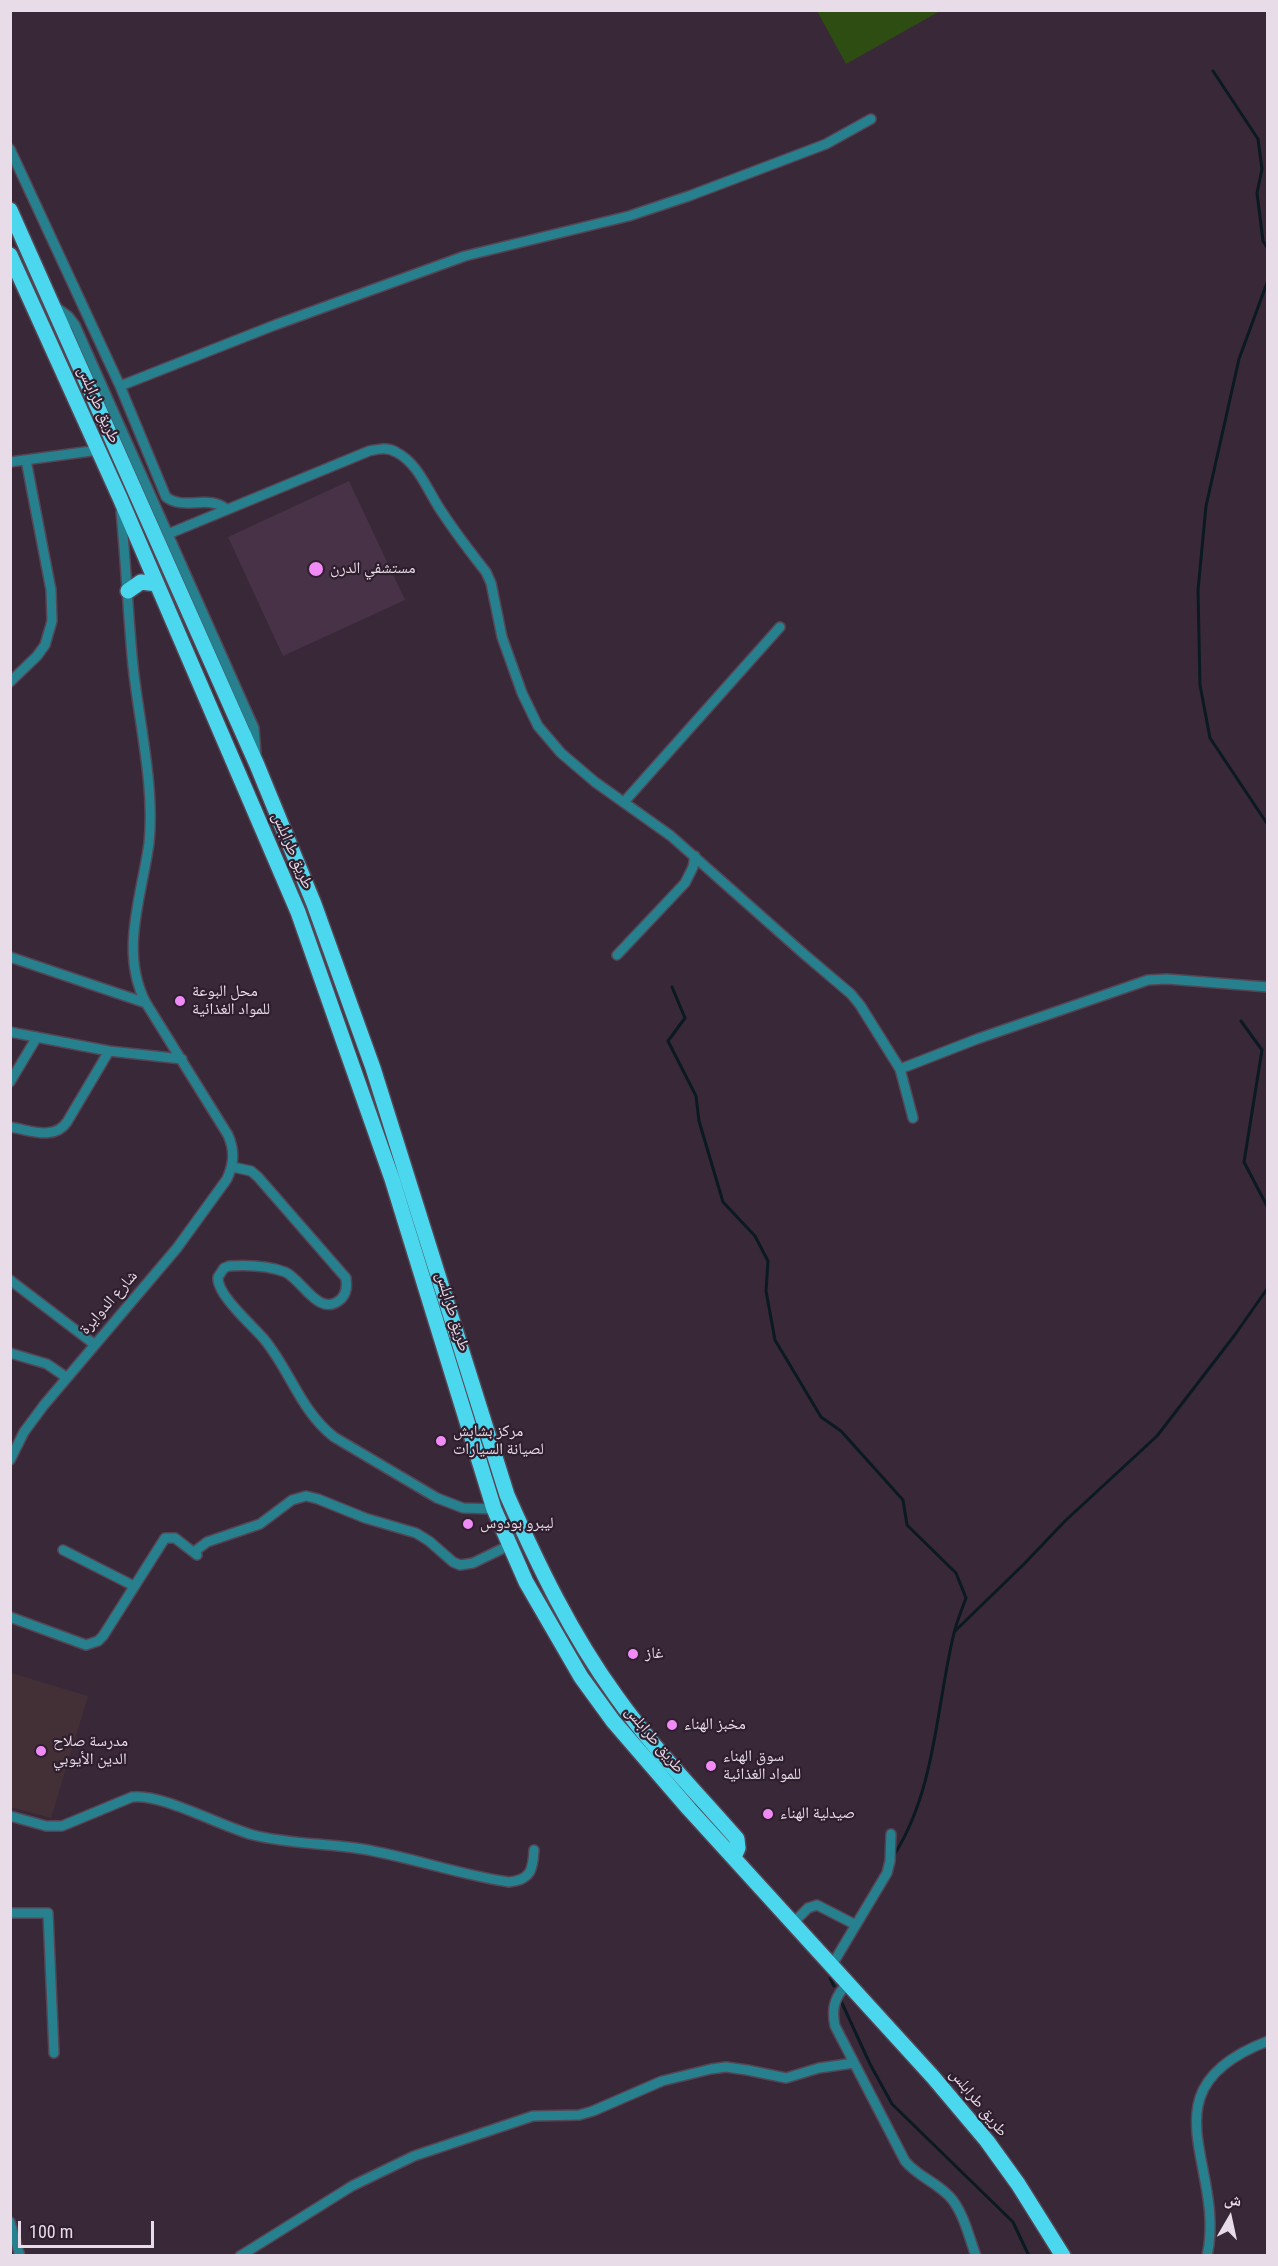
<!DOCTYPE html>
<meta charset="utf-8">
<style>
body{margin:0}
#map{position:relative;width:1278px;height:2266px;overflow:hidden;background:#392838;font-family:"Roboto Condensed","Noto Naskh Arabic",sans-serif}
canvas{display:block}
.frame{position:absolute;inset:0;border:12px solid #e7dce7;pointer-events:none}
.north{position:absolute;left:1200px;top:2188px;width:60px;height:60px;-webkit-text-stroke:4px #2f1e2e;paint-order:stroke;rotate:9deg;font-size:16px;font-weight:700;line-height:24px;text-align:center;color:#e7dce7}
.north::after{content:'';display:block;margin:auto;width:21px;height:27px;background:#e7dce7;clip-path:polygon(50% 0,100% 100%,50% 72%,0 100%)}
.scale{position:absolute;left:18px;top:2221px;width:136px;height:27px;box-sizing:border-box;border:3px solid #e7dce7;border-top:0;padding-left:8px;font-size:18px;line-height:21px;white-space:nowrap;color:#e7dce7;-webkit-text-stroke:4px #2f1e2e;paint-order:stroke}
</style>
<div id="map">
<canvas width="1278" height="2266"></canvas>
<div class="frame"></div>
<div class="north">ش</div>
<div class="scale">100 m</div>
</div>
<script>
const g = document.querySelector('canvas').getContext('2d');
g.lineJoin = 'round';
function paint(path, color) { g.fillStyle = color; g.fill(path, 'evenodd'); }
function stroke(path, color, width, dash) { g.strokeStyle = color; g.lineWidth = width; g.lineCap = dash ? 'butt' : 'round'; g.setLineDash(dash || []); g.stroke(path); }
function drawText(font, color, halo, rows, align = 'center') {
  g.font = font + ' "Roboto Condensed","Noto Naskh Arabic",sans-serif'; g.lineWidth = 4.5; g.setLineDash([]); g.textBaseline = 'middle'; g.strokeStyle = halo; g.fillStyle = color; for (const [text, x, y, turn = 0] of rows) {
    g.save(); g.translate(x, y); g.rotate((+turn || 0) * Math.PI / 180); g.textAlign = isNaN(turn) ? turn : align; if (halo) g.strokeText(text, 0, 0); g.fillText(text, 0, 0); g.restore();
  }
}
paint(new Path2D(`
 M 349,481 L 405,600 L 283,656 L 228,537 Z`), '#483247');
paint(new Path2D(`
 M 11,1673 L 88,1696 L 51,1818 L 11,1807 Z`), '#433037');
paint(new Path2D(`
 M 817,11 L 940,11 L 846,64 Z`), '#2e4d13');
stroke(new Path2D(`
 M 1213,71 L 1258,139 L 1262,169 L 1257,193 L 1263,241 L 1268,249
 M 1268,280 L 1239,359 L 1206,506 L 1198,590 L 1200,685 L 1210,738 L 1268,825
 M 672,987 L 685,1018 L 668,1041 L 696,1096 L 699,1121 L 723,1202 L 755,1236 L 768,1261 L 766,1291 L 775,1340 L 821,1417 L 841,1431 L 903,1500 L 907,1525 L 956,1573 L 966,1598 C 962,1609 957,1621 954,1633 C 936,1707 936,1789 894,1855
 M 1241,1021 L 1262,1050 L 1244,1162 L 1268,1208
 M 955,1631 L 1024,1564 L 1065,1521 L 1157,1436 L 1234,1336 L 1267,1289 L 1268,1284
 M 830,1978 L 834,1986
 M 841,2001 L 870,2064 L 892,2104 L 1013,2222 L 1029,2256`), '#0b1a22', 3);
const minor = new Path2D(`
 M 10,149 L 120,386 L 166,497 C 184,511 208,494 226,509
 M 56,307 L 68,316 L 75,325 L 254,728 L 256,754
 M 120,386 L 275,325 L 465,256 L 629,216 L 689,196 L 826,144 L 871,119
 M 10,462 L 99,450
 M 168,534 L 369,451 C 378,449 387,447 396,452 C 420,464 429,495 444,515 C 457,535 472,554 486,572 L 491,583 L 502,637 L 522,693 L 538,726 L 561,753 L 595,782 L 671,836 L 804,954 L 851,994 L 860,1005 L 900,1069 L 913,1118
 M 10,682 L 37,656 L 45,645 L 52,621 L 51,590 L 26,460
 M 624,802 L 780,627
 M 617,955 L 685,883 L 693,867 L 695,856
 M 10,957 L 146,1003
 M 10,1032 L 109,1051 L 182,1059
 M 900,1069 L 977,1039 L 1148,980 L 1167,979 L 1268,987
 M 10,1082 L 37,1037
 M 10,1127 C 30,1130 54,1141 67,1122 L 109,1051
 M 233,1167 L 251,1171 L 258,1177 L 346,1278 C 347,1286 347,1293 341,1299 C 319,1319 302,1279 285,1272 C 269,1266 246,1265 229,1266 L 224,1268 L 218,1277 C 216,1294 252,1325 264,1339 C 291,1372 300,1410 334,1437 L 437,1498 L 463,1508 L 494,1509
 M 10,1280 L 94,1344
 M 10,1353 L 47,1364 L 66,1377
 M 10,1460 L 24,1432 L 44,1405 L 177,1248 L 227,1179 C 234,1163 235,1151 228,1135 L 146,1003 C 119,952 142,896 149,843 C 155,788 139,722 133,666 C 128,615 126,563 121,512
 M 63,1550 L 134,1586
 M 194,1552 L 207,1542 L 260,1524 L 292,1500 L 306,1496 L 318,1499 L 365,1518 L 416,1533 L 429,1541 L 453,1562 L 460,1565 L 473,1563 L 510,1545
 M 10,1617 L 86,1645 L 98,1641 L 103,1636 L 165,1538 L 175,1538 L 197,1555
 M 10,1816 L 46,1826 L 62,1826 L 132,1797 C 161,1793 220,1826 253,1835 C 288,1844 325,1843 362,1849 C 411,1857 459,1875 509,1882 C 531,1880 533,1869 534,1850
 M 10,1913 L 48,1913 L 54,2053
 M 793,1923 L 808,1908 L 817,1905 L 856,1925
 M 832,1965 L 887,1873 L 890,1861 L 891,1834
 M 848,1983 C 835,1996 831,2008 835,2026 L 905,2161 C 917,2176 936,2182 949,2196 C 963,2210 969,2237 976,2256
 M 10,2222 L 20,2256
 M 240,2256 L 352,2186 L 414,2156 L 533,2116 L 579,2115 L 593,2111 L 662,2081 L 711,2069 L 726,2067 L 747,2070 L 786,2078 L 819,2068 L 854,2063
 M 1207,2256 C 1227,2166 1140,2090 1268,2041`);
const trunk = new Path2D(`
 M 10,210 L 257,765 L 314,904 L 373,1068 L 507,1495 C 538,1565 571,1634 616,1696 C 652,1747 696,1792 737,1839 L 738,1848 L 734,1857
 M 10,255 L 120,498 L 298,912 L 392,1179 L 494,1509 L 526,1582 L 581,1677 L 613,1721 L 689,1809 L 933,2077 L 987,2141 L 1018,2184 L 1063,2256
 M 128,591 L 141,582 L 157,584`);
stroke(minor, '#554554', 12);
stroke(trunk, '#554554', 18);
stroke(minor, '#26808e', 9);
stroke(trunk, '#4bd8ee', 15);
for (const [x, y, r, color] of [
 [316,569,8,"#f08bf6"],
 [180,1001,6,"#f08bf6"],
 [441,1441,6,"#f08bf6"],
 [468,1524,6,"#f08bf6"],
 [633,1654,6,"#f08bf6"],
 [672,1725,6,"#f08bf6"],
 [41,1751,6,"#f08bf6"],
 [711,1766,6,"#f08bf6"],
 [768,1814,6,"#f08bf6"]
]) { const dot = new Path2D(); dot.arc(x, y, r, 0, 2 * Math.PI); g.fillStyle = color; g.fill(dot); stroke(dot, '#2f1e2e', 2); }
drawText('16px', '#e7dce7', '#2f1e2e', [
 ["طريق طرابلس",98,405,66],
 ["طريق طرابلس",292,851,67],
 ["شارع الدوايرة",109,1303,-49],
 ["طريق طرابلس",452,1312,73],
 ["طريق طرابلس",654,1740,50],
 ["طريق طرابلس",978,2103,51]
]);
drawText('16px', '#e7dce7', '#2f1e2e', [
 ["مستشفي الدرن",330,569],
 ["محل البوعة",192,992],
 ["للمواد الغذائية",192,1010],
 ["مركز بشابش",453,1432],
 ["لصيانة السيارات",453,1450],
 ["ليبرو بودوس",480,1524],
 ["غاز",645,1654],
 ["مخبز الهناء",684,1725],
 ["مدرسة صلاح",53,1742],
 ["الدين الأيوبي",53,1760],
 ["سوق الهناء",723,1757],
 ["للمواد الغذائية",723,1775],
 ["صيدلية الهناء",780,1814]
], 'left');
</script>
